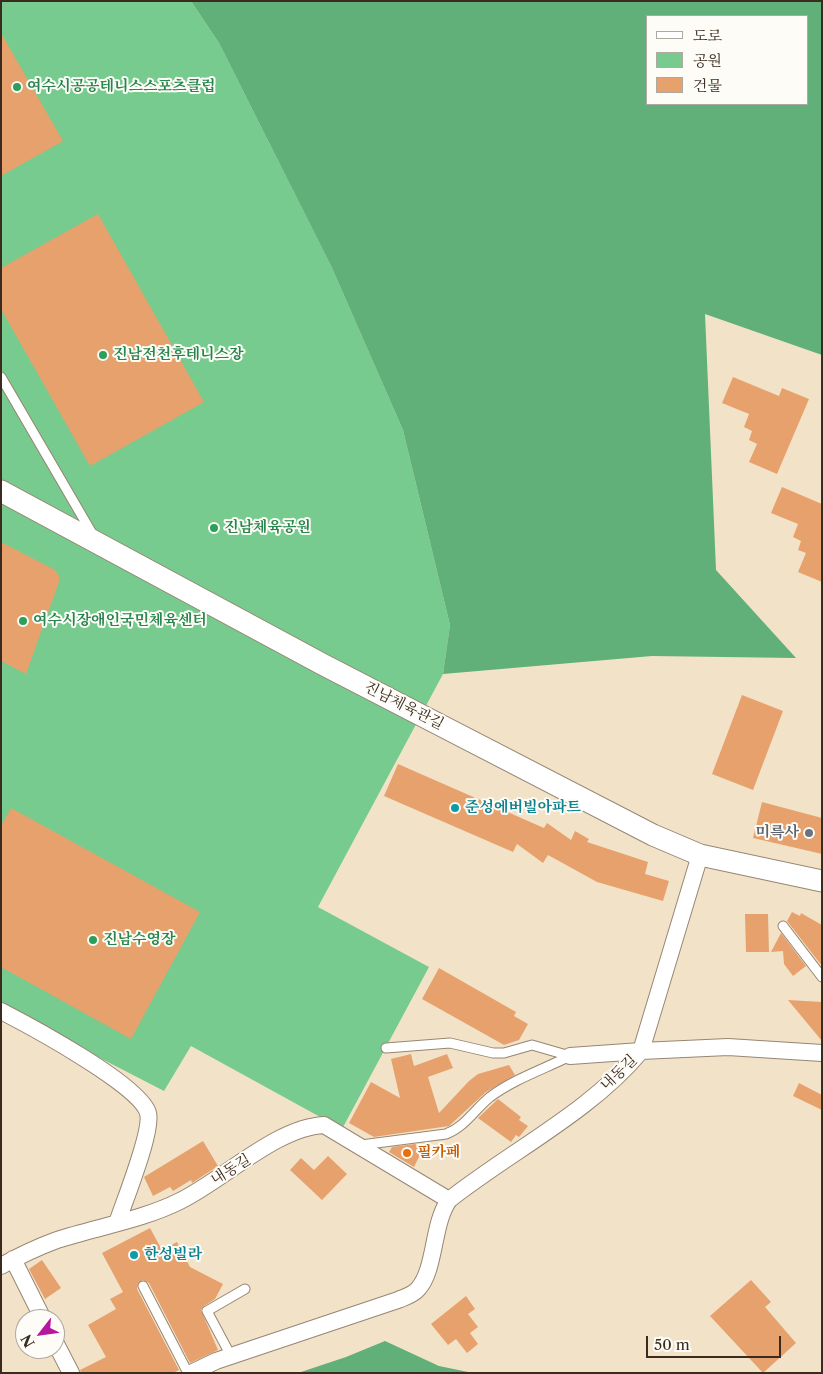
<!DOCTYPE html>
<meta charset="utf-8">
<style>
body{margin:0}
#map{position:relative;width:823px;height:1374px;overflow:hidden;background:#f2e3c8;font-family:"Libre Caslon Text","Noto Serif KR",serif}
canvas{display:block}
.frame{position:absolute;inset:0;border:2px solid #3b2a1e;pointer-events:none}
.legend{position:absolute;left:646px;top:15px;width:162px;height:90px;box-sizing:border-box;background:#fdfcf7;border:1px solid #afa8a0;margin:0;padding:6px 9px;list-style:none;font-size:15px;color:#3b2a1e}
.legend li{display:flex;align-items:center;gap:10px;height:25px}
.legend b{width:25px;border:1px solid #afa8a0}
.north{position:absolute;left:15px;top:1309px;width:50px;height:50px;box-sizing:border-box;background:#fdfcf7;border:1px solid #afa8a0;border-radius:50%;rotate:240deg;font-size:14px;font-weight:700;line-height:20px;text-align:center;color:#3b2a1e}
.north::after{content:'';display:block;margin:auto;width:18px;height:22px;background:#b5179e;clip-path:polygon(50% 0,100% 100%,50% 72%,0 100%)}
.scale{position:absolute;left:646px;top:1336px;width:135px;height:22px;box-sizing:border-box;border:2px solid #3b2a1e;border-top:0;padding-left:6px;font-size:15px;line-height:18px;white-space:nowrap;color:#3b2a1e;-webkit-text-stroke:4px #fdfcf7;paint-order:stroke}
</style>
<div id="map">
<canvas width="823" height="1374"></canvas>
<div class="frame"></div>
<ul class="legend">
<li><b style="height:6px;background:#fff"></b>도로</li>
<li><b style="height:14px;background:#77cb8e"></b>공원</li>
<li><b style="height:14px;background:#e7a16c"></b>건물</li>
</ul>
<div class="north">N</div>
<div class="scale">50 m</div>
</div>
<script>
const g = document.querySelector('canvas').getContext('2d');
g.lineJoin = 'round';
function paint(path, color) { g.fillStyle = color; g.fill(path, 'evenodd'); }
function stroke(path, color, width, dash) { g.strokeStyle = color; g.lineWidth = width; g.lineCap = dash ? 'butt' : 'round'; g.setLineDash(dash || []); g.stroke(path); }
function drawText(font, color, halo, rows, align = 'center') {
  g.font = font + ' "Libre Caslon Text","Noto Serif KR",serif'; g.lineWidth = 4; g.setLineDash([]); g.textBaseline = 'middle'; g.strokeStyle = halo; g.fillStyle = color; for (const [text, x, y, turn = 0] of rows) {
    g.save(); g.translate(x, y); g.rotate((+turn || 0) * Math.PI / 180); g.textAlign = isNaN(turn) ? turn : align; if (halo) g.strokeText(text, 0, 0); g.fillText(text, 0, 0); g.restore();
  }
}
paint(new Path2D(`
 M 1,1 L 191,1 L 219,43 L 332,268 L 403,430 L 450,625 L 443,674 L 318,907 L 429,967 L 342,1129 L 191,1046 L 164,1091 L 1,1007 Z`), '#77cb8e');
paint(new Path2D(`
 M 191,1 L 822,1 L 822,355 L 705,314 L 716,570 L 796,658 L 652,656 L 443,674 L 450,625 L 403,430 L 332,268 L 219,43 ZM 647,16 L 807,16 L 807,104 L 647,104 Z
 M 385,1341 L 439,1366 L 473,1373 L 298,1373 L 346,1357 Z`), '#61af79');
paint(new Path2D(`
 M 1,33 L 63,141 L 1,176 Z
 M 98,214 L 204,402 L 90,466 L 1,309 L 1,268 Z
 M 733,377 L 779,396 L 782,388 L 809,399 L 777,474 L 749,462 L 757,444 L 749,440 L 752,431 L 744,427 L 749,414 L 722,403 Z
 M 782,487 L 822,504 L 822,582 L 798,572 L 806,553 L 798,550 L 801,541 L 793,537 L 798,524 L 771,513 Z
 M 1,542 L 55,570 L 59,576 L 59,582 L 26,674 L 1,661 Z
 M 742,695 L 783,711 L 753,790 L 712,774 Z
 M 398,764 L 544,828 L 547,823 L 571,840 L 575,831 L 589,839 L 587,842 L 648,862 L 645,874 L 669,881 L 663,901 L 597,882 L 548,855 L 543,863 L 517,844 L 513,852 L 384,796 Z
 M 762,802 L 822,818 L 822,854 L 753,838 Z
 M 11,808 L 200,912 L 131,1039 L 1,967 L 1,826 Z
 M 792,912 L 800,916 L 801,913 L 822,925 L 822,966 L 787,921 Z
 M 745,914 L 768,914 L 769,952 L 746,952 Z
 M 781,933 L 806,966 L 793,976 L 784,964 L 783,951 L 771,952 Z
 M 439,968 L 516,1012 L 514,1016 L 528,1024 L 519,1040 L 504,1045 L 422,999 Z
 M 788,1000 L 822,1002 L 822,1041 Z
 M 411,1054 L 414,1066 L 447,1054 L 453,1068 L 428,1077 L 439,1113 L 469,1081 L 478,1074 L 509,1065 L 515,1075 L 486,1092 L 449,1126 L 374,1137 L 349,1123 L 371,1082 L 400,1098 L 391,1059 Z
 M 799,1083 L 822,1095 L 822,1110 L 793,1096 Z
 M 498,1099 L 521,1117 L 519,1120 L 528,1126 L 519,1137 L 516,1135 L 511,1142 L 478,1118 Z
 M 203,1141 L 218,1166 L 192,1183 L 191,1180 L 173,1191 L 170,1187 L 153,1196 L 144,1177 Z
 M 415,1144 L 423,1149 L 414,1167 L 389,1152 L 392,1147 Z
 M 328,1156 L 347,1174 L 322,1200 L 290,1170 L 301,1158 L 314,1170 Z
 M 150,1228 L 162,1250 L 177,1242 L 190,1267 L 223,1284 L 215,1299 L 204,1306 L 201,1310 L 218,1350 L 190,1363 L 149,1283 L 143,1280 L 138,1283 L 137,1289 L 179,1370 L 173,1373 L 81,1373 L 80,1370 L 106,1357 L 88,1325 L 116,1309 L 110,1299 L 123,1292 L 102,1253 Z
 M 42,1260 L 61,1288 L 45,1299 L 29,1269 Z
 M 751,1280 L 771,1302 L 765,1307 L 796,1343 L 763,1373 L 710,1316 Z
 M 466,1296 L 475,1309 L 468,1314 L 478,1327 L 470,1333 L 478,1344 L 467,1353 L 456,1339 L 448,1345 L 431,1324 Z`), '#e7a16c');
const service = new Path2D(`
 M 1,377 L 93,535
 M 783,926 L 822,977
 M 386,1048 L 450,1043 L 493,1053 L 504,1053 L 532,1045 L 570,1056
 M 361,1145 L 446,1134 C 465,1127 475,1109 490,1097 C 514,1079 544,1069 570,1056
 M 143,1286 L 188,1373
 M 231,1356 L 207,1311 L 245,1289`);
const minor = new Path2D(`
 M 1,1011 C 30,1026 140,1085 148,1113 C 153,1131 124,1202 117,1223
 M 570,1056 L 641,1051 L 700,855
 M 13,1259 L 43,1319
 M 1,1266 C 19,1256 38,1247 57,1240 C 97,1227 142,1220 180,1201 C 223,1180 277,1127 324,1125 L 449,1200
 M 55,1342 L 71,1373
 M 191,1373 L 216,1361 L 398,1300 C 405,1297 413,1295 418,1289 C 436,1269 432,1224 449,1200 C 511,1151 590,1112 641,1051 L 728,1047 L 822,1053`);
const tertiary = new Path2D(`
 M 1,491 L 322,664 L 653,835 L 700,855 L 822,881`);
stroke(service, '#968673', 11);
stroke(minor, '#968673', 18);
stroke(tertiary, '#968673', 23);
stroke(service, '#fff', 9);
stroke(minor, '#fff', 16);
stroke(tertiary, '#fff', 21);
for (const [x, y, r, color] of [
 [17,87,5,"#2e9e5b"],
 [103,355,5,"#2e9e5b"],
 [214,528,5,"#2e9e5b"],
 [23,621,5,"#2e9e5b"],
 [455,808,5,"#0f9aa8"],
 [809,833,5,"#6b7280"],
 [93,940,5,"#2e9e5b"],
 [407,1153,5,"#e8710a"],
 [134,1255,5,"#0f9aa8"]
]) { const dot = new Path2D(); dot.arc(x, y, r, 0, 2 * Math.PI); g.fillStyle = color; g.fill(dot); stroke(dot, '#fdfcf7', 2); }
drawText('bold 15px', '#27864d', '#fdfcf7', [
 ["여수시공공테니스스포츠클럽",27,87],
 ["진남전천후테니스장",113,355],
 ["진남체육공원",224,528],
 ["여수시장애인국민체육센터",33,621],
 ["진남수영장",103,940]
], 'left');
drawText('15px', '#3b2a1e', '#fdfcf7', [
 ["진남체육관길",404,706,27],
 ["내동길",619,1073,-44],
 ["내동길",231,1170,-32]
]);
drawText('bold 15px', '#0d838f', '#fdfcf7', [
 ["준성에버빌아파트",465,808],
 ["한성빌라",144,1255]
], 'left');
drawText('bold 15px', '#5b616d', '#fdfcf7', [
 ["미륵사",799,833]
], 'right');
drawText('bold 15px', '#c56008', '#fdfcf7', [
 ["필카페",417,1153]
], 'left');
</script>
